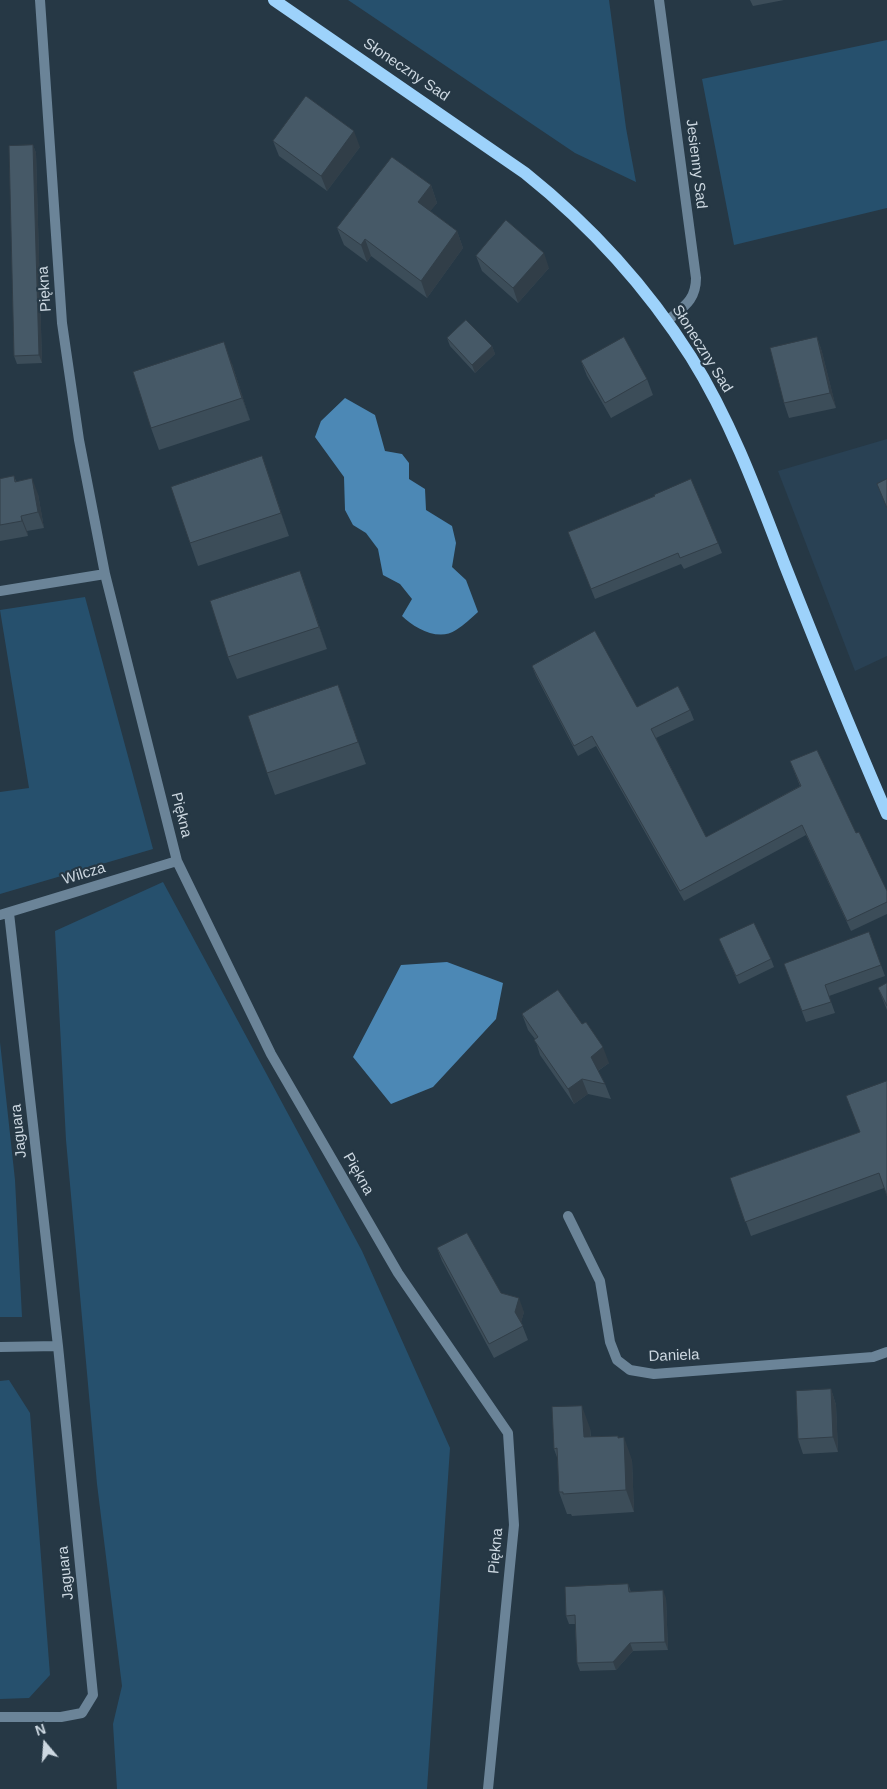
<!DOCTYPE html>
<meta charset="utf-8">
<style>
body{margin:0}
#map{position:relative;width:887px;height:1789px;overflow:hidden;background:#263845;font-family:Arial,sans-serif}
canvas{display:block}
.north{position:absolute;left:20px;top:1719px;width:50px;height:50px;-webkit-text-stroke:4px #263845;paint-order:stroke;rotate:342deg;font-size:14px;font-weight:700;line-height:20px;text-align:center;color:#cdd8e1}
.north::after{content:'';display:block;margin:auto;width:18px;height:22px;background:#cdd8e1;clip-path:polygon(50% 0,100% 100%,50% 72%,0 100%)}
</style>
<div id="map">
<canvas width="887" height="1789"></canvas>
<div class="north">N</div>
</div>
<script>
const g = document.querySelector('canvas').getContext('2d');
g.lineJoin = 'round';
function paint(path, color) { g.fillStyle = color; g.fill(path, 'evenodd'); }
function stroke(path, color, width, dash) { g.strokeStyle = color; g.lineWidth = width; g.lineCap = dash ? 'butt' : 'round'; g.setLineDash(dash || []); g.stroke(path); }
function drawText(font, color, halo, rows, align = 'center') {
  g.font = font + ' Arial,sans-serif'; g.lineWidth = 4.5; g.setLineDash([]); g.textBaseline = 'middle'; g.strokeStyle = halo; g.fillStyle = color; for (const [text, x, y, turn = 0] of rows) {
    g.save(); g.translate(x, y); g.rotate((+turn || 0) * Math.PI / 180); g.textAlign = isNaN(turn) ? turn : align; if (halo) g.strokeText(text, 0, 0); g.fillText(text, 0, 0); g.restore();
  }
}
paint(new Path2D(`
 M 887,439 L 887,656 L 855,671 L 778,471 Z`), '#294154');
paint(new Path2D(`
 M 348,0 L 609,0 L 626,128 L 636,182 L 575,153 Z
 M 887,40 L 887,208 L 734,245 L 702,79 Z
 M 85,597 L 153,849 L 0,894 L 0,792 L 29,788 L 0,610 Z
 M 163,882 L 362,1251 L 450,1448 L 427,1789 L 117,1789 L 113,1724 L 122,1686 L 97,1484 L 66,1140 L 55,931 Z
 M 0,1042 L 15,1180 L 22,1317 L 0,1317 Z
 M 9,1380 L 30,1413 L 50,1675 L 29,1698 L 0,1699 L 0,1381 Z`), '#26506d');
paint(new Path2D(`
 M 345,398 L 375,415 L 385,451 L 402,454 L 409,463 L 409,479 L 425,489 L 426,510 L 452,526 L 456,543 L 452,567 L 466,580 L 478,612 C 471,618 464,625 456,630 C 439,642 414,628 402,616 L 412,599 L 400,584 L 383,575 L 378,549 L 366,533 L 353,525 L 345,510 L 344,477 L 315,437 L 321,421 Z
 M 447,962 L 503,983 L 496,1019 L 433,1087 L 391,1104 L 353,1057 L 401,965 Z`), '#4c88b5');
stroke(new Path2D(`
 M 40,0 L 62,323 L 79,440 L 105,574 L 177,861 L 271,1054 L 398,1273 L 508,1433 L 514,1525 L 488,1789
 M 0,591 L 105,574
 M 0,915 L 177,861
 M 568,1216 L 600,1281 L 610,1342 L 617,1360 L 630,1370 L 654,1374 L 873,1357 L 887,1352
 M 0,1347 L 58,1346
 M 0,1717 L 61,1717 L 82,1713 L 93,1695 L 58,1346 L 9,913`), '#6b8498', 10);
stroke(new Path2D(`
 M 659,0 L 696,278 C 696,301 683,307 667,321`), '#6b8498', 10);
stroke(new Path2D(`
 M 274,0 L 525,173 C 590,225 646,286 691,357 C 731,421 757,492 784,563 C 817,647 851,731 887,814`), '#9dd2fb', 12);
paint(new Path2D(`
 M 750,0 L 784,0 L 753,6 Z
 M 273,141 L 360,147 L 327,191 L 279,156 Z
 M 33,145 L 36,153 L 42,363 L 17,364 L 14,356 Z
 M 431,185 L 437,203 L 430,211 L 457,231 L 463,248 L 427,298 L 371,256 L 367,262 L 344,245 L 337,228 Z
 M 476,256 L 549,268 L 518,303 L 482,271 Z
 M 817,337 L 822,352 L 836,408 L 789,418 L 784,403 Z
 M 447,338 L 492,346 L 495,354 L 475,373 L 450,346 Z
 M 581,361 L 647,379 L 653,395 L 611,418 L 587,376 Z
 M 232,364 L 250,420 L 159,450 L 151,428 Z
 M 262,456 L 289,536 L 198,566 L 190,543 Z
 M 14,476 L 16,481 L 38,494 L 44,528 L 27,531 L 28,536 L 0,541 L 0,479 Z
 M 568,532 L 718,543 L 722,553 L 684,569 L 681,564 L 595,599 Z
 M 308,593 L 327,649 L 237,679 L 228,657 Z
 M 532,666 L 637,707 L 690,710 L 694,720 L 656,738 L 706,837 L 800,786 L 790,761 L 856,833 L 887,891 L 887,914 L 851,931 L 806,835 L 684,901 L 596,746 L 578,756 L 536,676 Z
 M 338,685 L 366,764 L 275,795 L 267,773 Z
 M 869,932 L 885,976 L 829,996 L 835,1013 L 806,1022 L 784,964 Z
 M 719,939 L 771,959 L 774,967 L 739,984 Z
 M 887,983 L 887,1010 L 878,988 Z
 M 522,1014 L 609,1063 L 598,1071 L 605,1084 L 611,1099 L 588,1094 L 574,1104 L 540,1055 L 535,1039 L 528,1030 Z
 M 887,1081 L 884,1188 L 751,1236 L 730,1178 L 860,1132 Z
 M 437,1248 L 501,1293 L 524,1312 L 521,1322 L 528,1340 L 494,1358 L 442,1261 Z
 M 831,1389 L 836,1405 L 838,1452 L 803,1454 L 798,1439 Z
 M 590,1428 L 591,1437 L 632,1460 L 634,1512 L 572,1516 L 571,1514 L 567,1514 L 559,1492 L 558,1460 L 554,1449 Z
 M 628,1584 L 631,1592 L 666,1598 L 668,1650 L 633,1651 L 616,1670 L 580,1671 L 577,1663 L 575,1624 L 569,1624 L 566,1616 Z`), '#3c4d59');
paint(new Path2D(`
 M 354,131 L 360,147 L 327,191 L 321,176 Z
 M 33,145 L 36,153 L 42,363 L 39,355 Z
 M 431,185 L 437,203 L 424,219 L 418,202 Z
 M 457,231 L 463,248 L 427,298 L 421,281 Z
 M 365,239 L 371,256 L 367,262 L 361,245 Z
 M 544,253 L 549,268 L 518,303 L 513,288 Z
 M 817,337 L 822,352 L 836,408 L 830,393 Z
 M 224,342 L 232,364 L 250,420 L 242,398 Z
 M 492,346 L 495,354 L 475,373 L 472,365 Z
 M 262,456 L 270,478 L 289,536 L 281,513 Z
 M 32,478 L 38,494 L 44,528 L 38,512 Z
 M 21,516 L 27,531 L 28,536 L 22,521 Z
 M 300,571 L 308,593 L 327,649 L 319,627 Z
 M 338,685 L 346,707 L 366,764 L 358,742 Z
 M 603,1047 L 609,1063 L 596,1072 L 591,1057 Z
 M 582,1079 L 588,1094 L 574,1104 L 568,1089 Z
 M 519,1298 L 524,1312 L 520,1326 L 515,1312 Z
 M 831,1389 L 836,1405 L 838,1452 L 833,1437 Z
 M 582,1406 L 590,1428 L 592,1459 L 584,1437 Z
 M 618,1436 L 625,1455 L 624,1437 L 632,1460 L 634,1512 L 626,1490 Z
 M 663,1590 L 666,1598 L 668,1650 L 665,1642 Z
 M 630,1643 L 633,1651 L 616,1670 L 613,1662 Z`), '#313e48');
const building = new Path2D(`
 M 306,96 L 354,131 L 321,176 L 273,141 Z
 M 33,145 L 39,355 L 14,356 L 9,146 Z
 M 392,157 L 431,185 L 418,202 L 457,231 L 421,281 L 365,239 L 361,245 L 337,228 Z
 M 506,220 L 544,253 L 513,288 L 476,256 Z
 M 466,320 L 492,346 L 472,365 L 447,338 Z
 M 624,337 L 647,379 L 605,403 L 581,361 Z
 M 817,337 L 830,393 L 784,403 L 770,348 Z
 M 224,342 L 242,398 L 151,428 L 133,372 Z
 M 262,456 L 281,513 L 190,543 L 171,487 Z
 M 14,476 L 15,482 L 32,478 L 38,512 L 21,516 L 22,521 L 0,525 L 0,479 Z
 M 691,479 L 718,543 L 680,558 L 678,553 L 591,589 L 568,532 L 655,496 L 654,495 Z
 M 887,479 L 887,508 L 877,484 Z
 M 300,571 L 319,627 L 228,657 L 210,601 Z
 M 595,631 L 637,707 L 678,686 L 690,710 L 651,729 L 706,837 L 801,786 L 790,761 L 817,750 L 856,833 L 859,832 L 887,891 L 887,902 L 847,921 L 802,825 L 680,891 L 592,736 L 574,746 L 532,666 Z
 M 338,685 L 358,742 L 267,773 L 248,716 Z
 M 754,923 L 771,959 L 736,976 L 719,939 Z
 M 869,932 L 881,965 L 825,985 L 831,1002 L 802,1011 L 784,964 Z
 M 887,983 L 887,1006 L 878,988 Z
 M 558,990 L 582,1024 L 586,1022 L 603,1047 L 591,1057 L 605,1084 L 582,1079 L 568,1089 L 534,1040 L 538,1037 L 522,1014 Z
 M 887,1081 L 887,1196 L 879,1173 L 745,1222 L 730,1178 L 860,1132 L 846,1096 Z
 M 467,1233 L 501,1293 L 519,1298 L 515,1312 L 523,1326 L 489,1344 L 437,1248 Z
 M 831,1389 L 833,1437 L 798,1439 L 796,1391 Z
 M 582,1406 L 584,1437 L 618,1436 L 618,1438 L 624,1437 L 626,1490 L 563,1494 L 563,1492 L 559,1492 L 557,1448 L 554,1449 L 552,1407 Z
 M 628,1584 L 629,1592 L 663,1590 L 665,1642 L 630,1643 L 613,1662 L 577,1663 L 575,1615 L 566,1616 L 565,1587 Z`);
paint(building, '#465967');
stroke(building, '#313e48', 1);
drawText('15px', '#cdd8e1', '#263845', [
 ["Słoneczny Sad",406,70,34],
 ["Jesienny Sad",696,164,83],
 ["Piękna",45,289,-94],
 ["Słoneczny Sad",702,349,58],
 ["Piękna",181,815,76],
 ["Wilcza",84,874,-17],
 ["Jaguara",19,1131,-96],
 ["Piękna",358,1174,60],
 ["Daniela",674,1356,-2],
 ["Piękna",496,1551,-85],
 ["Jaguara",66,1573,-96]
]);
</script>
